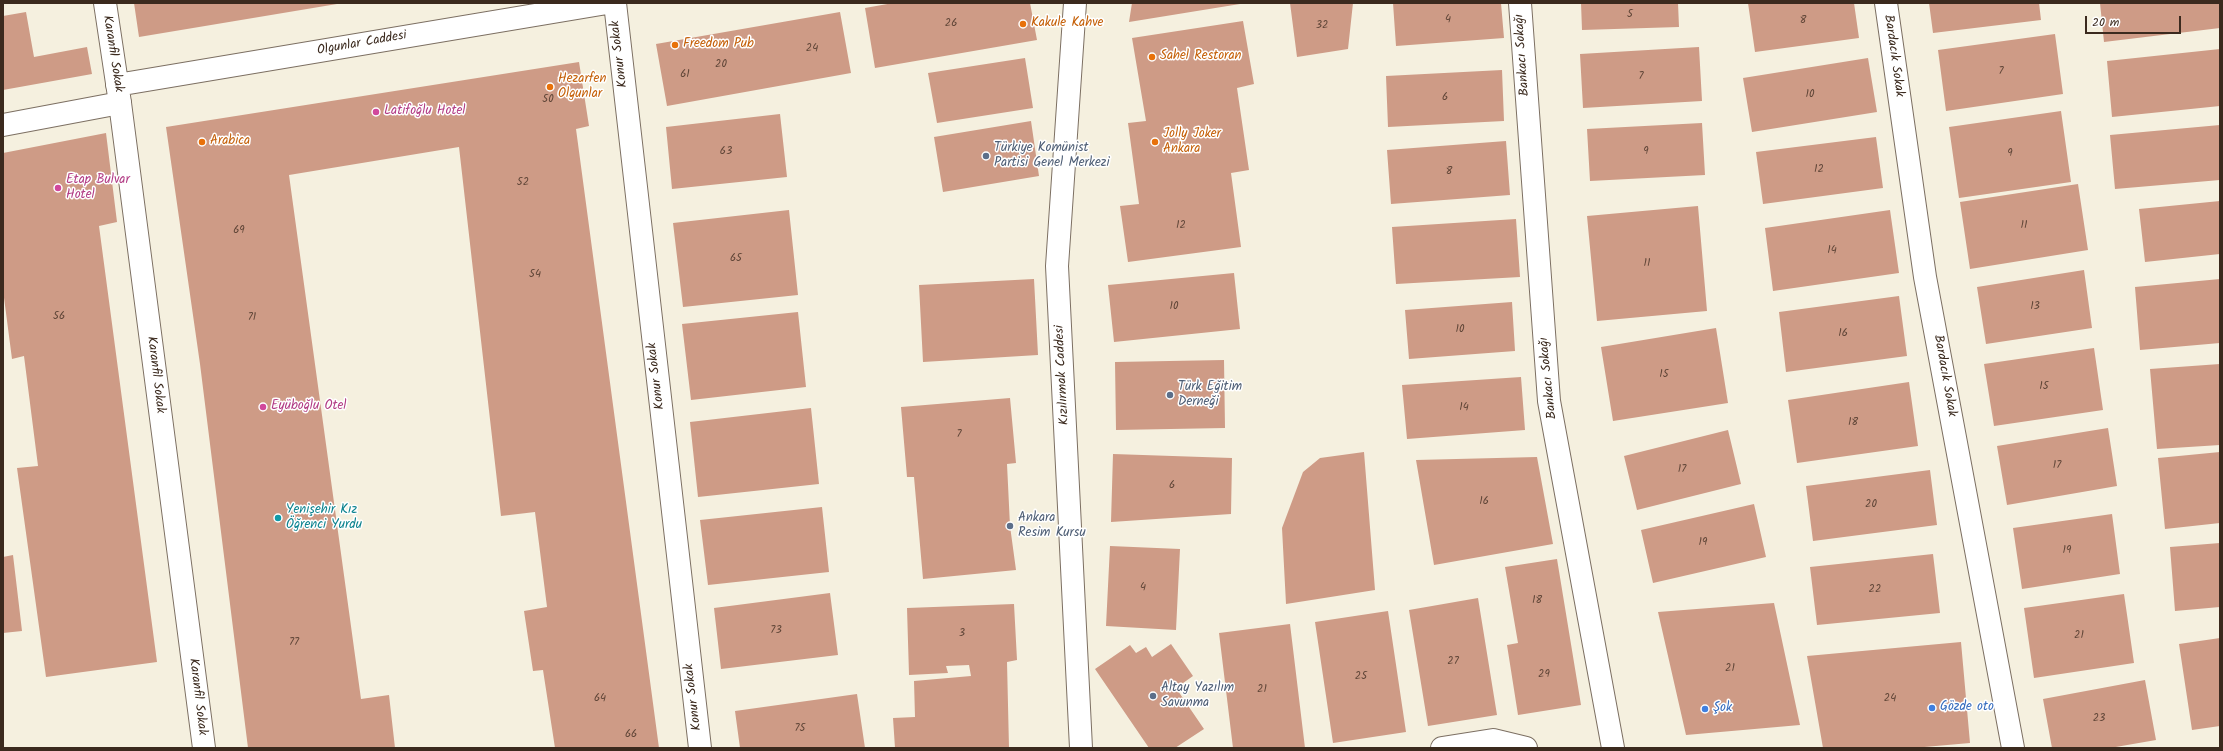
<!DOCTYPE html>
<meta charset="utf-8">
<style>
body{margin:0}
#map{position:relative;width:2223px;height:751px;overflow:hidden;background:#f5f0df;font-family:Kalam,sans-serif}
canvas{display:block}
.frame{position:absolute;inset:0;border:4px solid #3b2a1e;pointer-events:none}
.scale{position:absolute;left:2085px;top:16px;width:96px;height:18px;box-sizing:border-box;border:2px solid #3b2a1e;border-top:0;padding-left:5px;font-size:12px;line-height:14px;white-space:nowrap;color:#3b2a1e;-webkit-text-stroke:3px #fff;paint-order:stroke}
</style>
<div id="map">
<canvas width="2223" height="751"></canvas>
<div class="frame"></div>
<div class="scale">20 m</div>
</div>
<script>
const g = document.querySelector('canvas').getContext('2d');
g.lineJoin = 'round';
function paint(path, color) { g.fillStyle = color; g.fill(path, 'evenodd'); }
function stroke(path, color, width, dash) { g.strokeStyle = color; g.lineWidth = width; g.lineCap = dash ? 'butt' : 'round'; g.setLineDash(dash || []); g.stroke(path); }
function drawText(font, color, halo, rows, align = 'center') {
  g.font = font + ' Kalam,sans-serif'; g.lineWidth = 3; g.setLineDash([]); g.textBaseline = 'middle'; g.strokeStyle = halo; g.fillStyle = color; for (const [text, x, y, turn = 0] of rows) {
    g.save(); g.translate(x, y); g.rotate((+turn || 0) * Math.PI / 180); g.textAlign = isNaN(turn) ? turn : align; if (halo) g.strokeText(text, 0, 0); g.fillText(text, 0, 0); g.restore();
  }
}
paint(new Path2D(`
 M 134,3 L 337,3 L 337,4 L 139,37 Z
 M 893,3 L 1030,3 L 1037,40 L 875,68 L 865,8 Z
 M 1132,3 L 1240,3 L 1240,4 L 1129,22 Z
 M 1290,3 L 1353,3 L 1348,49 L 1297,57 Z
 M 1393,3 L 1501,3 L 1504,38 L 1396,46 Z
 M 1581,3 L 1678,3 L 1679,27 L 1582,30 Z
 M 1748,3 L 1854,3 L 1859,38 L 1755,52 Z
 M 1929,3 L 2039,3 L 2041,20 L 1933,33 Z
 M 2100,3 L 2220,3 L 2220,28 L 2104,42 Z
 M 26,12 L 34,57 L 87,47 L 92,74 L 3,90 L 3,16 Z
 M 840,12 L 851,73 L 667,106 L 656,44 Z
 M 1243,21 L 1254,84 L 1237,88 L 1249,170 L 1231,173 L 1241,247 L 1128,262 L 1120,206 L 1139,204 L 1128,123 L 1146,121 L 1132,38 Z
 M 2055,34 L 2063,94 L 1946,111 L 1938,50 Z
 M 1699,47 L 1702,101 L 1583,108 L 1580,54 Z
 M 2220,49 L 2220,106 L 2112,117 L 2107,61 Z
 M 1025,58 L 1033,108 L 937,123 L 928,73 Z
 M 1868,58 L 1877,112 L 1752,132 L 1743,78 Z
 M 579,62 L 589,126 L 576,129 L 659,748 L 555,748 L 543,670 L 533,671 L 524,611 L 547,607 L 535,512 L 501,516 L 459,147 L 289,175 L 361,699 L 389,695 L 395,748 L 248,748 L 200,364 L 166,127 Z
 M 1502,70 L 1504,121 L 1388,127 L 1386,76 Z
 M 2061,111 L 2071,182 L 1959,198 L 1949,127 Z
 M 780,114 L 787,177 L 672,189 L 666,127 Z
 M 1031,121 L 1039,176 L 943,192 L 934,137 Z
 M 1702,123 L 1705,175 L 1590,181 L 1587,129 Z
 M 2220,125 L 2220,180 L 2115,189 L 2110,135 Z
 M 106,133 L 117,222 L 99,226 L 157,662 L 46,677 L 17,468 L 38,466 L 24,356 L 12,359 L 3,290 L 3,153 Z
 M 1876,137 L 1883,188 L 1763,204 L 1756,152 Z
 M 1506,141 L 1510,195 L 1391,204 L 1387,150 Z
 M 2078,184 L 2088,250 L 1970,269 L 1960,202 Z
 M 2220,201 L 2220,254 L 2145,262 L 2139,209 Z
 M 1698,206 L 1707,311 L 1597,321 L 1587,216 Z
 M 789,210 L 798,295 L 683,307 L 673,223 Z
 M 1890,210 L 1899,273 L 1773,291 L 1765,228 Z
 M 1516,219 L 1520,277 L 1396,284 L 1392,227 Z
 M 2084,270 L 2092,328 L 1986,344 L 1977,287 Z
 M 1234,273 L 1240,329 L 1114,342 L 1108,285 Z
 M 1034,279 L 1038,355 L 923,362 L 919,285 Z
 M 2220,279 L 2220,343 L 2140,350 L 2135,287 Z
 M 1899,296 L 1907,356 L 1786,372 L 1779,312 Z
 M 1512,302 L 1515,351 L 1409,359 L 1405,310 Z
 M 798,312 L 806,387 L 691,400 L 682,324 Z
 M 1716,328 L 1728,403 L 1613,421 L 1601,347 Z
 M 2094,348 L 2103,410 L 1994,426 L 1984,364 Z
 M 1224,360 L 1225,428 L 1116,430 L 1115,362 Z
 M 2220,364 L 2220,445 L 2157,449 L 2150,369 Z
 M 1521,377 L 1525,430 L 1407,439 L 1402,385 Z
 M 1909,382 L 1918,446 L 1797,463 L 1788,400 Z
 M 1010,398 L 1016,463 L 1007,464 L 1010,526 L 1016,570 L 923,579 L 914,477 L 907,477 L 901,407 Z
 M 811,408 L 819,484 L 698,497 L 690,422 Z
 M 2108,428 L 2117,486 L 2007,505 L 1997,446 Z
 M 1728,430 L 1741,484 L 1637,510 L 1624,456 Z
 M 1364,452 L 1375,590 L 1286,604 L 1282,528 L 1303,472 L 1320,458 Z
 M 2220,452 L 2220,523 L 2165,529 L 2158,458 Z
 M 1113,454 L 1232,458 L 1231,514 L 1111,522 Z
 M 1537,457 L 1553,544 L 1434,565 L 1416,460 Z
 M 1930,470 L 1937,525 L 1813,541 L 1806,486 Z
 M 1754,504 L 1766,557 L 1653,583 L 1641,530 Z
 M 822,507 L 829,572 L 708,585 L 700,520 Z
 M 2112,514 L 2120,574 L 2022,589 L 2013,528 Z
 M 2220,543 L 2220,607 L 2175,611 L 2170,547 Z
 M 1110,546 L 1180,549 L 1176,630 L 1106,626 Z
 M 1933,554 L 1940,613 L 1817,625 L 1810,567 Z
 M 13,555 L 22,631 L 3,633 L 3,557 Z
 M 1557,559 L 1581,705 L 1518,715 L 1507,645 L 1518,643 L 1505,567 Z
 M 830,593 L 838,655 L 721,669 L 714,608 Z
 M 2124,594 L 2134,663 L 2034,678 L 2024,608 Z
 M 1478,598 L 1497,715 L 1428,726 L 1409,610 Z
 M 1774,603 L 1800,725 L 1686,735 L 1658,612 Z
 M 1014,604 L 1017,660 L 1007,662 L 1009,748 L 895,748 L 893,718 L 915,717 L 914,681 L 971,676 L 969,665 L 946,666 L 948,673 L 909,675 L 907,608 Z
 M 1388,611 L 1406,732 L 1333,743 L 1315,622 Z
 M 1290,624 L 1305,748 L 1233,748 L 1219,633 Z
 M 2220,638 L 2220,726 L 2192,730 L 2179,644 Z
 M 1961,642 L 1970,743 L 1913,748 L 1823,748 L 1807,656 Z
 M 1171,644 L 1193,676 L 1176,688 L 1204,729 L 1175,748 L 1149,748 L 1095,669 L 1130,645 L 1136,653 L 1146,647 L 1152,657 Z
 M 2145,680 L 2156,740 L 2110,748 L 2052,748 L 2043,699 Z
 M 857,694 L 865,748 L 740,748 L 735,711 Z`), '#ce9b86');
const pedestrian = new Path2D(`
 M 3,125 L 120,103`);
const minor = new Path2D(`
 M 105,3 L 120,103 L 204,748
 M 615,3 L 700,748
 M 1075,3 L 1057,266 L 1081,748
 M 1886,3 L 1925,277 L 2013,748
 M 117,85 L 607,3`);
const tertiary = new Path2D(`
 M 1442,748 L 1493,740 L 1526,748`);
const secondary = new Path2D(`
 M 1520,3 L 1549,401 L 1613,748`);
stroke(pedestrian, '#7c6f62', 24);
stroke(minor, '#7c6f62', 24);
stroke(tertiary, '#7c6f62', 24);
stroke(secondary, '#7c6f62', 24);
stroke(pedestrian, '#fff', 22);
stroke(minor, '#fff', 22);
stroke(tertiary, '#fff', 22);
stroke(secondary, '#fff', 22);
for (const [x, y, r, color] of [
 [1023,24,4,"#e8710a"],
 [675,45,4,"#e8710a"],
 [1152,57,4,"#e8710a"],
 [550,87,4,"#e8710a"],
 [376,112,4,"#d1479c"],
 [202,142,4,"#e8710a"],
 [1155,142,4,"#e8710a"],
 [986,156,4,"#5c6f8a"],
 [58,188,4,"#d1479c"],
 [1170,395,4,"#5c6f8a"],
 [263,407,4,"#d1479c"],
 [278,518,4,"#0f9aa8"],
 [1010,526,4,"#5c6f8a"],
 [1153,696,4,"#5c6f8a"],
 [1932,708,4,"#3f7fe0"],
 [1705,709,4,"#3f7fe0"]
]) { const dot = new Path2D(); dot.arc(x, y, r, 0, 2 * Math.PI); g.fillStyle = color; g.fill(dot); stroke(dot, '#fff', 1.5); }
drawText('11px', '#604638', null, [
 ["5",1630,15],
 ["4",1448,20],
 ["8",1803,21],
 ["26",951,24],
 ["32",1322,26],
 ["24",812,49],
 ["20",721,65],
 ["7",2001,72],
 ["61",685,75],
 ["7",1641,77],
 ["10",1810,95],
 ["6",1445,98],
 ["50",548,100],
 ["63",726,152],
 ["9",1646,152],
 ["9",2010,154],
 ["12",1819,170],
 ["8",1449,172],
 ["52",523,183],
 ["12",1181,226],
 ["11",2024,226],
 ["69",239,231],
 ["14",1832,251],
 ["65",736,259],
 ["11",1647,264],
 ["54",535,275],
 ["10",1174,307],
 ["13",2035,307],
 ["56",59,317],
 ["71",252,318],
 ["10",1460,330],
 ["16",1843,334],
 ["15",1664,375],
 ["15",2044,387],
 ["14",1464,408],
 ["18",1853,423],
 ["7",959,435],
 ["17",2057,466],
 ["17",1682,470],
 ["6",1172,486],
 ["16",1484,502],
 ["20",1871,505],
 ["19",1703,543],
 ["19",2067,551],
 ["4",1143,588],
 ["22",1875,590],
 ["18",1537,601],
 ["73",776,631],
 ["3",962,634],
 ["21",2079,636],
 ["77",294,643],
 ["27",1453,662],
 ["21",1730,669],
 ["29",1544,675],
 ["25",1361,677],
 ["21",1262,690],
 ["64",600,699],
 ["24",1890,699],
 ["23",2099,719],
 ["75",800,729],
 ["66",631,735]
]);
drawText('13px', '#c56008', '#fff', [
 ["Kakule Kahve",1031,24],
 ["Freedom Pub",683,45],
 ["Sahel Restoran",1160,57],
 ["Hezarfen",558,80],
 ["Olgunlar",558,95],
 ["Jolly Joker",1163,135],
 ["Ankara",1163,150],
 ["Arabica",210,142]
], 'left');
drawText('13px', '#3b2a1e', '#fff', [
 ["Olgunlar Caddesi",362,44,-10],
 ["Karanfil Sokak",112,54,81],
 ["Konur Sokak",620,54,-97],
 ["Bankacı Sokağı",1523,55,-94],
 ["Bardacık Sokak",1893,56,82],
 ["Karanfil Sokak",155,375,83],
 ["Kızılırmak Caddesi",1063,375,-93],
 ["Konur Sokak",657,376,-97],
 ["Bardacık Sokak",1944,376,80],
 ["Bankacı Sokağı",1549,378,-96],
 ["Karanfil Sokak",197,697,83],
 ["Konur Sokak",694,697,-97]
]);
drawText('13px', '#b23c85', '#fff', [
 ["Latifoğlu Hotel",384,112],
 ["Etap Bulvar",66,181],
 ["Hotel",66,196],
 ["Eyüboğlu Otel",271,407]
], 'left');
drawText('13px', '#4e5e75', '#fff', [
 ["Türkiye Komünist",994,149],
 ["Partisi Genel Merkezi",994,164],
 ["Türk Eğitim",1178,388],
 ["Derneği",1178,403],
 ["Ankara",1018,519],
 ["Resim Kursu",1018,534],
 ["Altay Yazılım",1161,689],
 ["Savunma",1161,704]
], 'left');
drawText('13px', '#0d838f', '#fff', [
 ["Yenişehir Kız",286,511],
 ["Öğrenci Yurdu",286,526]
], 'left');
drawText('13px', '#366cbe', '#fff', [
 ["Gözde oto",1940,708],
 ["Şok",1713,709]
], 'left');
</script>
